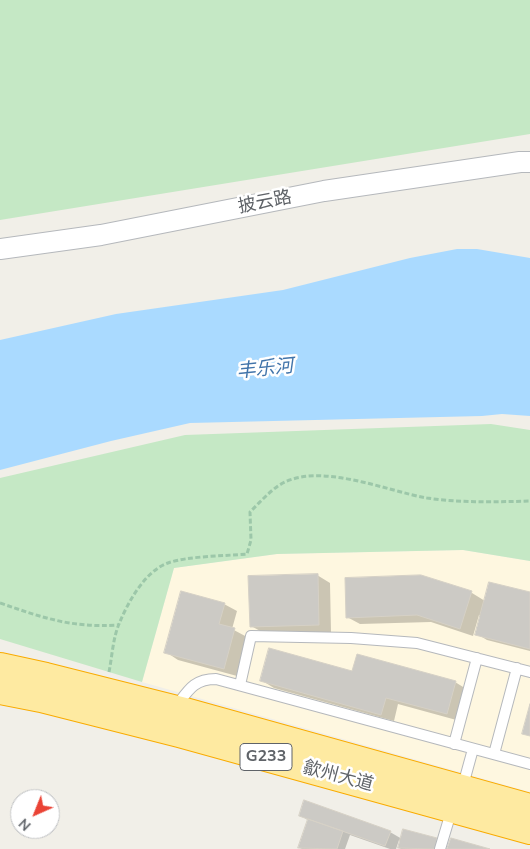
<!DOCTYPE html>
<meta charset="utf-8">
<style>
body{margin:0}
#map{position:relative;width:530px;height:849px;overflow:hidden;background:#f1efe8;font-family:"Nunito Sans",sans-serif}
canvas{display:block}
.north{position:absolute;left:10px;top:789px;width:50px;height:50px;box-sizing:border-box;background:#fff;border:1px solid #bfc1c3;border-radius:50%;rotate:224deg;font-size:14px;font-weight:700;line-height:20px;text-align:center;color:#5f6368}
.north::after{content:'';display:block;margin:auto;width:18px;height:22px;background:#ea4335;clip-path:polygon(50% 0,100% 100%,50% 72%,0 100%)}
</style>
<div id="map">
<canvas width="530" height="849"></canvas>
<div class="north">N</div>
</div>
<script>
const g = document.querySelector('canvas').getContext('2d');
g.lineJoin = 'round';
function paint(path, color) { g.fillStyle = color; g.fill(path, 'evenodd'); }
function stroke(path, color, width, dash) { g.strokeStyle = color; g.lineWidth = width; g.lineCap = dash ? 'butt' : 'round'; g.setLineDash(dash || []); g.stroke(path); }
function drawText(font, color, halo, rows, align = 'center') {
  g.font = font + ' "Nunito Sans","Noto Sans SC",sans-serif'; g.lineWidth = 5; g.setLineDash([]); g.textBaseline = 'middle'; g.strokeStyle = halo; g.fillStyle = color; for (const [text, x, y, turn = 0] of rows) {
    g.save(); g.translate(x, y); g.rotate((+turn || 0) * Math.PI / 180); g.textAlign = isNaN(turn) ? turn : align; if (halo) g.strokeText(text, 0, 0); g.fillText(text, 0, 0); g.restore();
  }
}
paint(new Path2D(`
 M 463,550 L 530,561 L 530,792 L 142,682 L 174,568 L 277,554 Z`), '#fef7e0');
paint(new Path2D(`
 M 0,0 L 530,0 L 530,134 L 0,220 Z
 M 491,424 L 530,430 L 530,561 L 463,550 L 277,554 L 174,568 L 142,682 L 0,639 L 0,478 L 185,435 Z`), '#c5e8c5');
paint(new Path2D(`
 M 457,249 L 477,249 L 530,258 L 530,416 L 502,414 L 482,416 L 190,423 L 111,441 L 0,470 L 0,340 L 116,314 L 283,290 L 410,258 Z`), '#aadaff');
paint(new Path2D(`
 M 317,575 L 330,583 L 331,632 L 264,633 L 251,626 Z
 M 420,576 L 472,593 L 485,601 L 530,594 L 530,651 L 487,640 L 477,634 L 481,616 L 479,615 L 473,636 L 431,622 L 360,624 L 347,617 Z
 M 224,604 L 237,611 L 232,629 L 247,637 L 237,676 L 178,660 L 166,652 Z
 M 353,673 L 455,682 L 468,690 L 460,721 L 398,704 L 394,721 L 274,688 L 261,680 Z
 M 300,815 L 390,832 L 402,839 L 404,831 L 437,840 L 443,843 L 442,849 L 401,849 L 399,848 L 401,841 L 399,840 L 396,849 L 390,849 L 350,835 L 345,849 L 302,849 L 300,848 L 309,821 Z`), '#0003');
const building = new Path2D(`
 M 318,574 L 319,625 L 250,627 L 248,576 Z
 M 421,575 L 472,591 L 460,629 L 417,615 L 346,618 L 345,578 Z
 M 489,582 L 530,592 L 530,649 L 475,635 Z
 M 181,591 L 225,603 L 219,624 L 235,628 L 224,669 L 164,653 Z
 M 269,648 L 352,671 L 357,654 L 456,681 L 447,714 L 386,698 L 381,715 L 260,681 Z
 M 530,704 L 530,736 L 522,734 Z
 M 304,800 L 391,831 L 385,846 L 299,816 Z
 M 308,819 L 343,831 L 337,849 L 298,848 Z
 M 403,829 L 437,838 L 435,849 L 398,848 Z
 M 451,838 L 490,849 L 447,849 Z`);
paint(building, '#cccac5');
stroke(building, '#d6d1c6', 1);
const service = new Path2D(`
 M 240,685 L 251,636 L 351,638 L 417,643 L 530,672
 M 175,708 C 188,691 193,679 216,679 L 530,764
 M 454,744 L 477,658
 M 494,754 L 517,668
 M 462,789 L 473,749
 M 440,849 L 452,809`);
const minor = new Path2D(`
 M 0,249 L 101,235 L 324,191 L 520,162 L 530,162`);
const trunk = new Path2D(`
 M 0,667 L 46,677 L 185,712 L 530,808
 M 0,690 L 41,698 L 179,733 L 530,830`);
stroke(service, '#b5b8bc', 12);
stroke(minor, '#b5b8bc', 22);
stroke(trunk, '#f9ab00', 30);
stroke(new Path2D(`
 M 0,603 C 44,618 71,628 118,625
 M 109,672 C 112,657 113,638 119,624 C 128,602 145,571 168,563 C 187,556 225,556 247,554 L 251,540 L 250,512 C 259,503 268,493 278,486 C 316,460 386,491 427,498 C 461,503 496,502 530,501`), '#9cc7a9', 3, [5, 2.5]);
stroke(service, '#fff', 10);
stroke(minor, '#fff', 20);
stroke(trunk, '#feeaa1', 28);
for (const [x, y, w] of [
 [266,757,52]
]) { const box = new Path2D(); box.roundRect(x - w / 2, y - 13.5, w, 27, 4); g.fillStyle = '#fff'; g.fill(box); stroke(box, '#5f6368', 1); }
drawText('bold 16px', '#5f6368', null, [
 ["G233",266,757]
]);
drawText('18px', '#5f6368', '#fff', [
 ["披云路",265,203,-11],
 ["歙州大道",338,777,15]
]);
drawText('italic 19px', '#4174aa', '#fff', [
 ["丰乐河",265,370,-6]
]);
</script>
